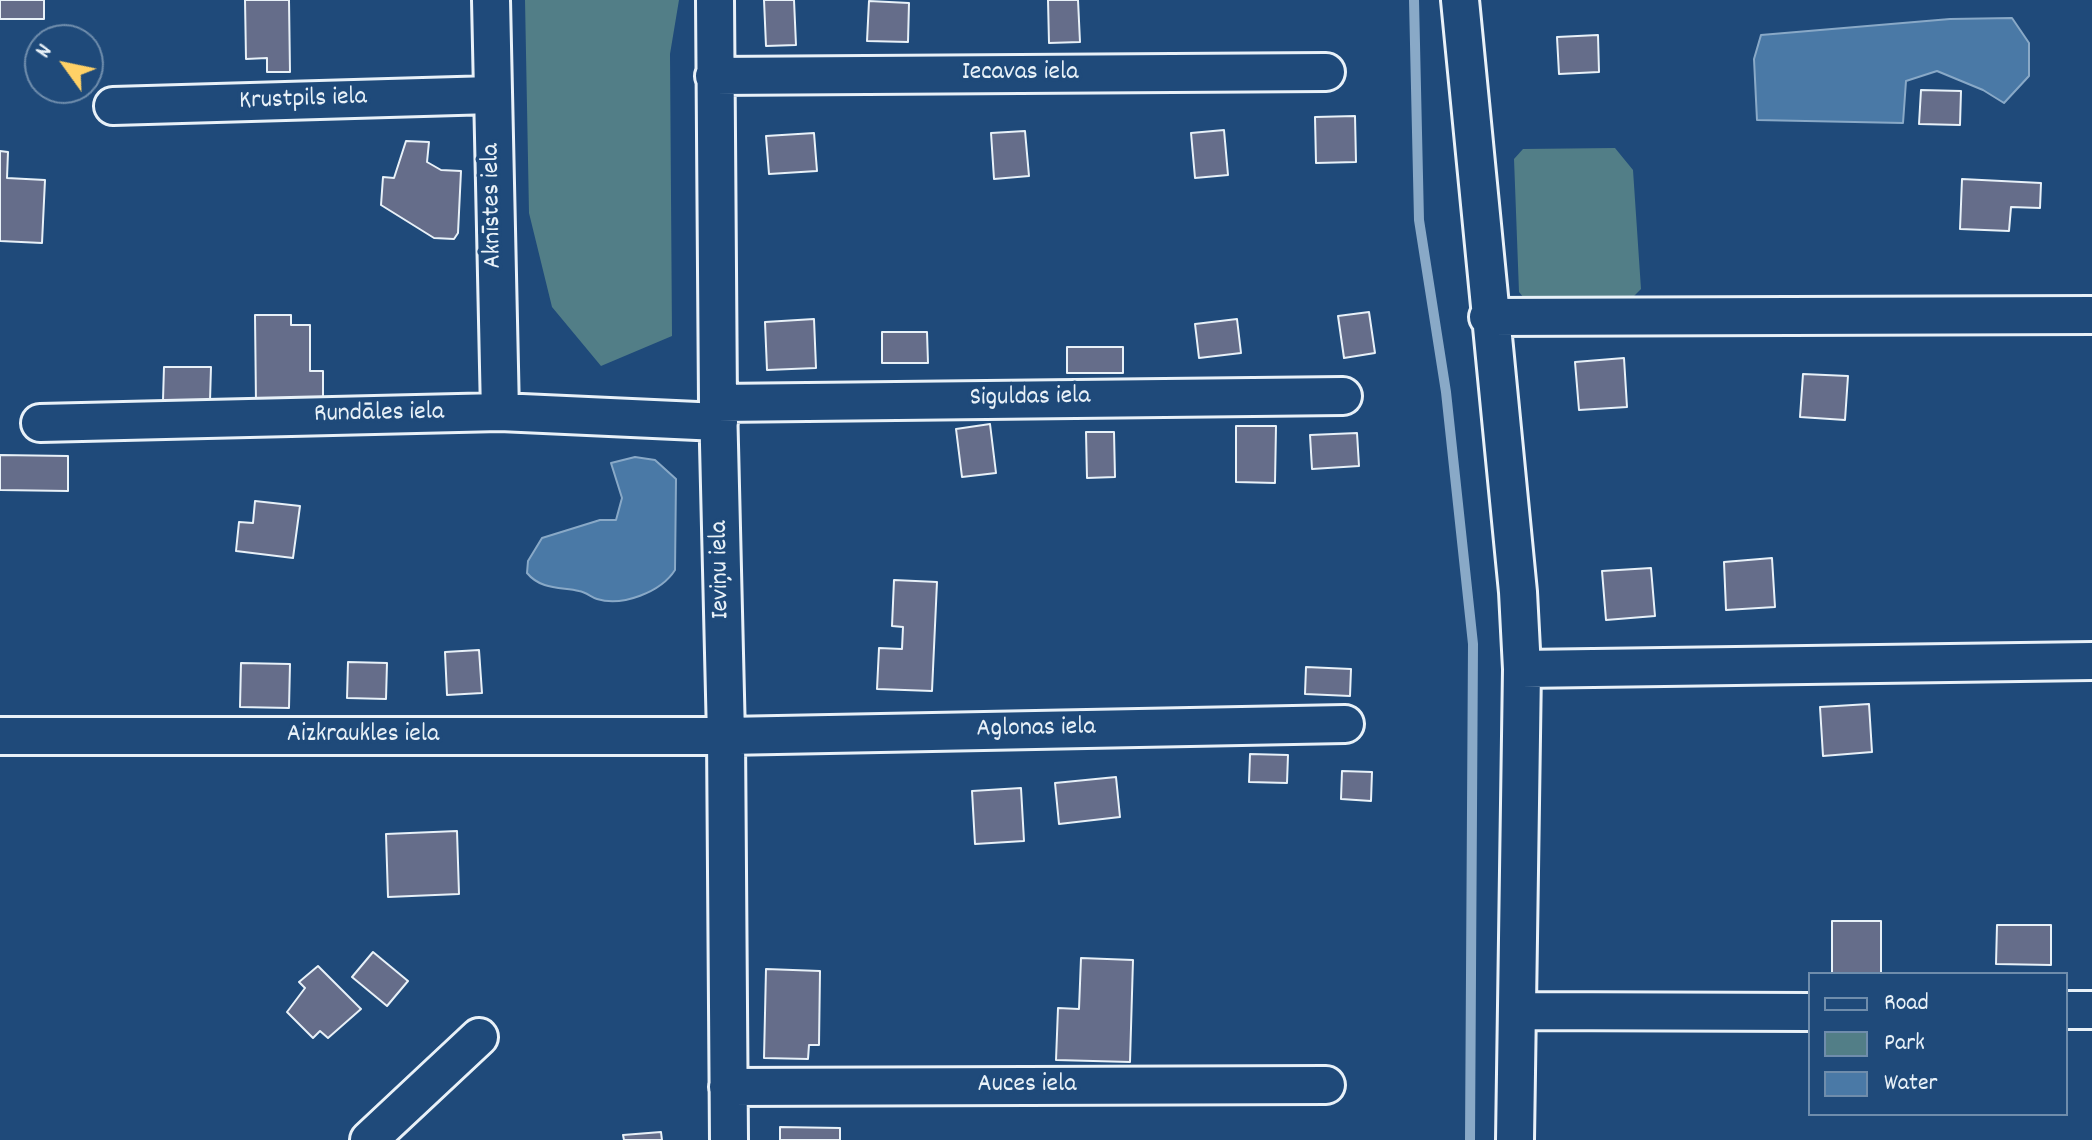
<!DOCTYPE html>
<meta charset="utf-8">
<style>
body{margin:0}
#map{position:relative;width:2092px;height:1140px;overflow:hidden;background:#1f4a7a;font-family:Dekko,sans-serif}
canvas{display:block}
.legend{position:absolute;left:1808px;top:972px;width:260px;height:144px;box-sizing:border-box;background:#1f4a7a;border:2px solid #6f8dac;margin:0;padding:10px 14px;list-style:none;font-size:24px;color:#e8f1f8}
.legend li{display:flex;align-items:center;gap:16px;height:40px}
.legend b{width:40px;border:2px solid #6f8dac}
.north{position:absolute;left:24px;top:24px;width:80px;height:80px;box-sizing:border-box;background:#1f4a7a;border:2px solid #6f8dac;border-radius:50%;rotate:303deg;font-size:22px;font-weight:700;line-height:32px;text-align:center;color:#e8f1f8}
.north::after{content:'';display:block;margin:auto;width:28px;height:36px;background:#ffd166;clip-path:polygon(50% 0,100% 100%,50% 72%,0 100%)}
</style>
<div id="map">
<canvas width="2092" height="1140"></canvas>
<ul class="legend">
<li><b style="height:10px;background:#1f4a7a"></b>Road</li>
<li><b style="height:22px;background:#527e87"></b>Park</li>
<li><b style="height:22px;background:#4a79a6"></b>Water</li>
</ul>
<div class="north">N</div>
</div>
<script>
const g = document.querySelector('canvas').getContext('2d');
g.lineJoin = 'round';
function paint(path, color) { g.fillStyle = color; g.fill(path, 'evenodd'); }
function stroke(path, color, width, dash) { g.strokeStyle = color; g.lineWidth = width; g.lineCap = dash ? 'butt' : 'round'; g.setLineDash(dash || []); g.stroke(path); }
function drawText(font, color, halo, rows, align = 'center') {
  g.font = font + ' Dekko,sans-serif'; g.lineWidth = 7; g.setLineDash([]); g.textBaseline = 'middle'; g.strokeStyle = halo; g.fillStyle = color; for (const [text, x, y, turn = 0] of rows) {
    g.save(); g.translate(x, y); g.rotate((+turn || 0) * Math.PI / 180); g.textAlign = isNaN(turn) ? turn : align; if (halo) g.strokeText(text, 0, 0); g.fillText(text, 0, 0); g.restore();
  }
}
paint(new Path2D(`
 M 525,0 L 679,0 L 670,54 L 672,336 L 601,366 L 552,307 L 529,213 Z
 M 1615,148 L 1633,170 L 1641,289 L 1627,303 L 1529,304 L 1519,292 L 1514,159 L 1523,149 Z`), '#527e87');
const water = new Path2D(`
 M 2012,18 L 2029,43 L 2029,76 L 2004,103 L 1983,90 L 1937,71 L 1906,81 L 1903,123 L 1757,120 L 1754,59 L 1761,35 L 1950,19 Z
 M 635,457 L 655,460 L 676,479 L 675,570 C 661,592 622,607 597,599 C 591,597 586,592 579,591 C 561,587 541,590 527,573 L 528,561 L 542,538 L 600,520 L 616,520 L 622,498 L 611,463 Z`);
paint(water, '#4a79a6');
stroke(water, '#89a9c7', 2);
stroke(new Path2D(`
 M 1414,0 L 1419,220 L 1446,392 L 1473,644 L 1470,1140`), '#89a9c7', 10);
const building = new Path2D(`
 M 0,0 L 44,0 L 44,19 L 0,19 Z
 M 245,0 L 289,0 L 290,72 L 267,72 L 267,58 L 246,59 Z
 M 764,0 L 794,0 L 796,45 L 766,46 Z
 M 1048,0 L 1078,0 L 1080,42 L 1049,43 Z
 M 869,1 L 909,3 L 908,42 L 867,41 Z
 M 1598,35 L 1599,72 L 1559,74 L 1557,37 Z
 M 1921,90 L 1961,91 L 1960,125 L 1919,124 Z
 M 1355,116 L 1356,162 L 1316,163 L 1315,117 Z
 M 1224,130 L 1228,175 L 1195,178 L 1191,133 Z
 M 1025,131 L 1029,176 L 994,179 L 991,133 Z
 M 814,133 L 817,171 L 769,174 L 766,136 Z
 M 406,141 L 429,142 L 427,162 L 441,170 L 461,171 L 458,233 L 454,239 L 434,238 L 381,205 L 383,177 L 394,178 Z
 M 0,151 L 8,152 L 7,178 L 45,180 L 42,243 L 0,241 Z
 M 1962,179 L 2041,183 L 2040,208 L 2011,207 L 2009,231 L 1960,229 Z
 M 1369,312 L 1375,353 L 1344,358 L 1338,316 Z
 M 255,315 L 291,315 L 291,325 L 310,325 L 310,371 L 323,371 L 323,404 L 256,404 Z
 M 814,319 L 816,368 L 767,370 L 765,322 Z
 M 1237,319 L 1241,353 L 1199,358 L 1195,324 Z
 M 882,332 L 927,332 L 928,363 L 882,363 Z
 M 1067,347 L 1123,347 L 1123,373 L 1067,373 Z
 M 1624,358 L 1627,407 L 1579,410 L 1575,362 Z
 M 164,367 L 211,367 L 210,401 L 163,400 Z
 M 1803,374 L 1848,376 L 1845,420 L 1800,417 Z
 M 990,424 L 996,473 L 962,477 L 956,429 Z
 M 1236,426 L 1276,426 L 1275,483 L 1236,482 Z
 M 1086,432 L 1114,432 L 1115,477 L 1087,478 Z
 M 1357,433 L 1359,466 L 1312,469 L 1310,435 Z
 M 0,455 L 68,456 L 68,491 L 0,490 Z
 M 255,501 L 300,506 L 293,558 L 236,551 L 239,522 L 253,523 Z
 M 1772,558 L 1775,607 L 1726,610 L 1724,562 Z
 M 1651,568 L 1655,616 L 1606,620 L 1602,571 Z
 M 894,580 L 937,582 L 932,691 L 877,689 L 879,648 L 902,649 L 903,627 L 892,626 Z
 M 479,650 L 482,693 L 447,695 L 445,652 Z
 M 348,662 L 387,663 L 386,699 L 347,698 Z
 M 241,663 L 290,664 L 289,708 L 240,707 Z
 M 1306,667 L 1351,669 L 1350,696 L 1305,694 Z
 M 1869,704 L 1872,752 L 1823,756 L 1820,707 Z
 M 1250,754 L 1288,755 L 1287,783 L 1249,782 Z
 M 1342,771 L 1372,772 L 1371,801 L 1341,799 Z
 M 1116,777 L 1120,817 L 1059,824 L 1055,783 Z
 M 1021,788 L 1024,841 L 975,844 L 972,791 Z
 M 457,831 L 459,894 L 388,897 L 386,834 Z
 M 1832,921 L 1881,921 L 1881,973 L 1832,973 Z
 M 1997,925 L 2051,925 L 2051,965 L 1996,964 Z
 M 373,952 L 408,981 L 387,1006 L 352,977 Z
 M 1081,958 L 1133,960 L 1130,1062 L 1056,1060 L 1058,1008 L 1079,1009 Z
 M 318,966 L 361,1009 L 328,1038 L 320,1031 L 313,1038 L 287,1012 L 305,988 L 299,982 Z
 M 766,969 L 820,971 L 819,1045 L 809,1045 L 808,1059 L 764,1058 Z
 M 780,1127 L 840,1128 L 840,1140 L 780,1140 Z
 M 661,1132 L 662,1140 L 624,1140 L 623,1135 Z`);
paint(building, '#656d8a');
stroke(building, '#e8f1f8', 2);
const minor = new Path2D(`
 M 491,0 L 500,412
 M 715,0 L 718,403 L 726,736 L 729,1140
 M 1460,0 L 1518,592 L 1522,669 L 1515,1140
 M 714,76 L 1326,72
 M 113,106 L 492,95
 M 1488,317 L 2092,315
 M 718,403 L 1343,396
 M 40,423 L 500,412 L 719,422
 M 1522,669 L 2092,661
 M 0,736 L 726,736 L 1345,724
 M 2066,1010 L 2092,1010
 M 1519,1011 L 1810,1012
 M 728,1087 L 1326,1085
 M 369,1140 L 479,1037`);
stroke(minor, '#e8f1f8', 42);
stroke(minor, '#1f4a7a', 36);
drawText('26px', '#e8f1f8', '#1f4a7a', [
 ["Iecavas iela",1020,74],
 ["Krustpils iela",303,101,-2],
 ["Aknīstes iela",494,206,-91],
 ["Siguldas iela",1030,399,-1],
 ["Rundāles iela",379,415,-1],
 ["Ieviņu iela",722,570,-91],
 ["Aglonas iela",1036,730,-1],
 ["Aizkraukles iela",363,736],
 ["Auces iela",1027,1086]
]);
</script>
